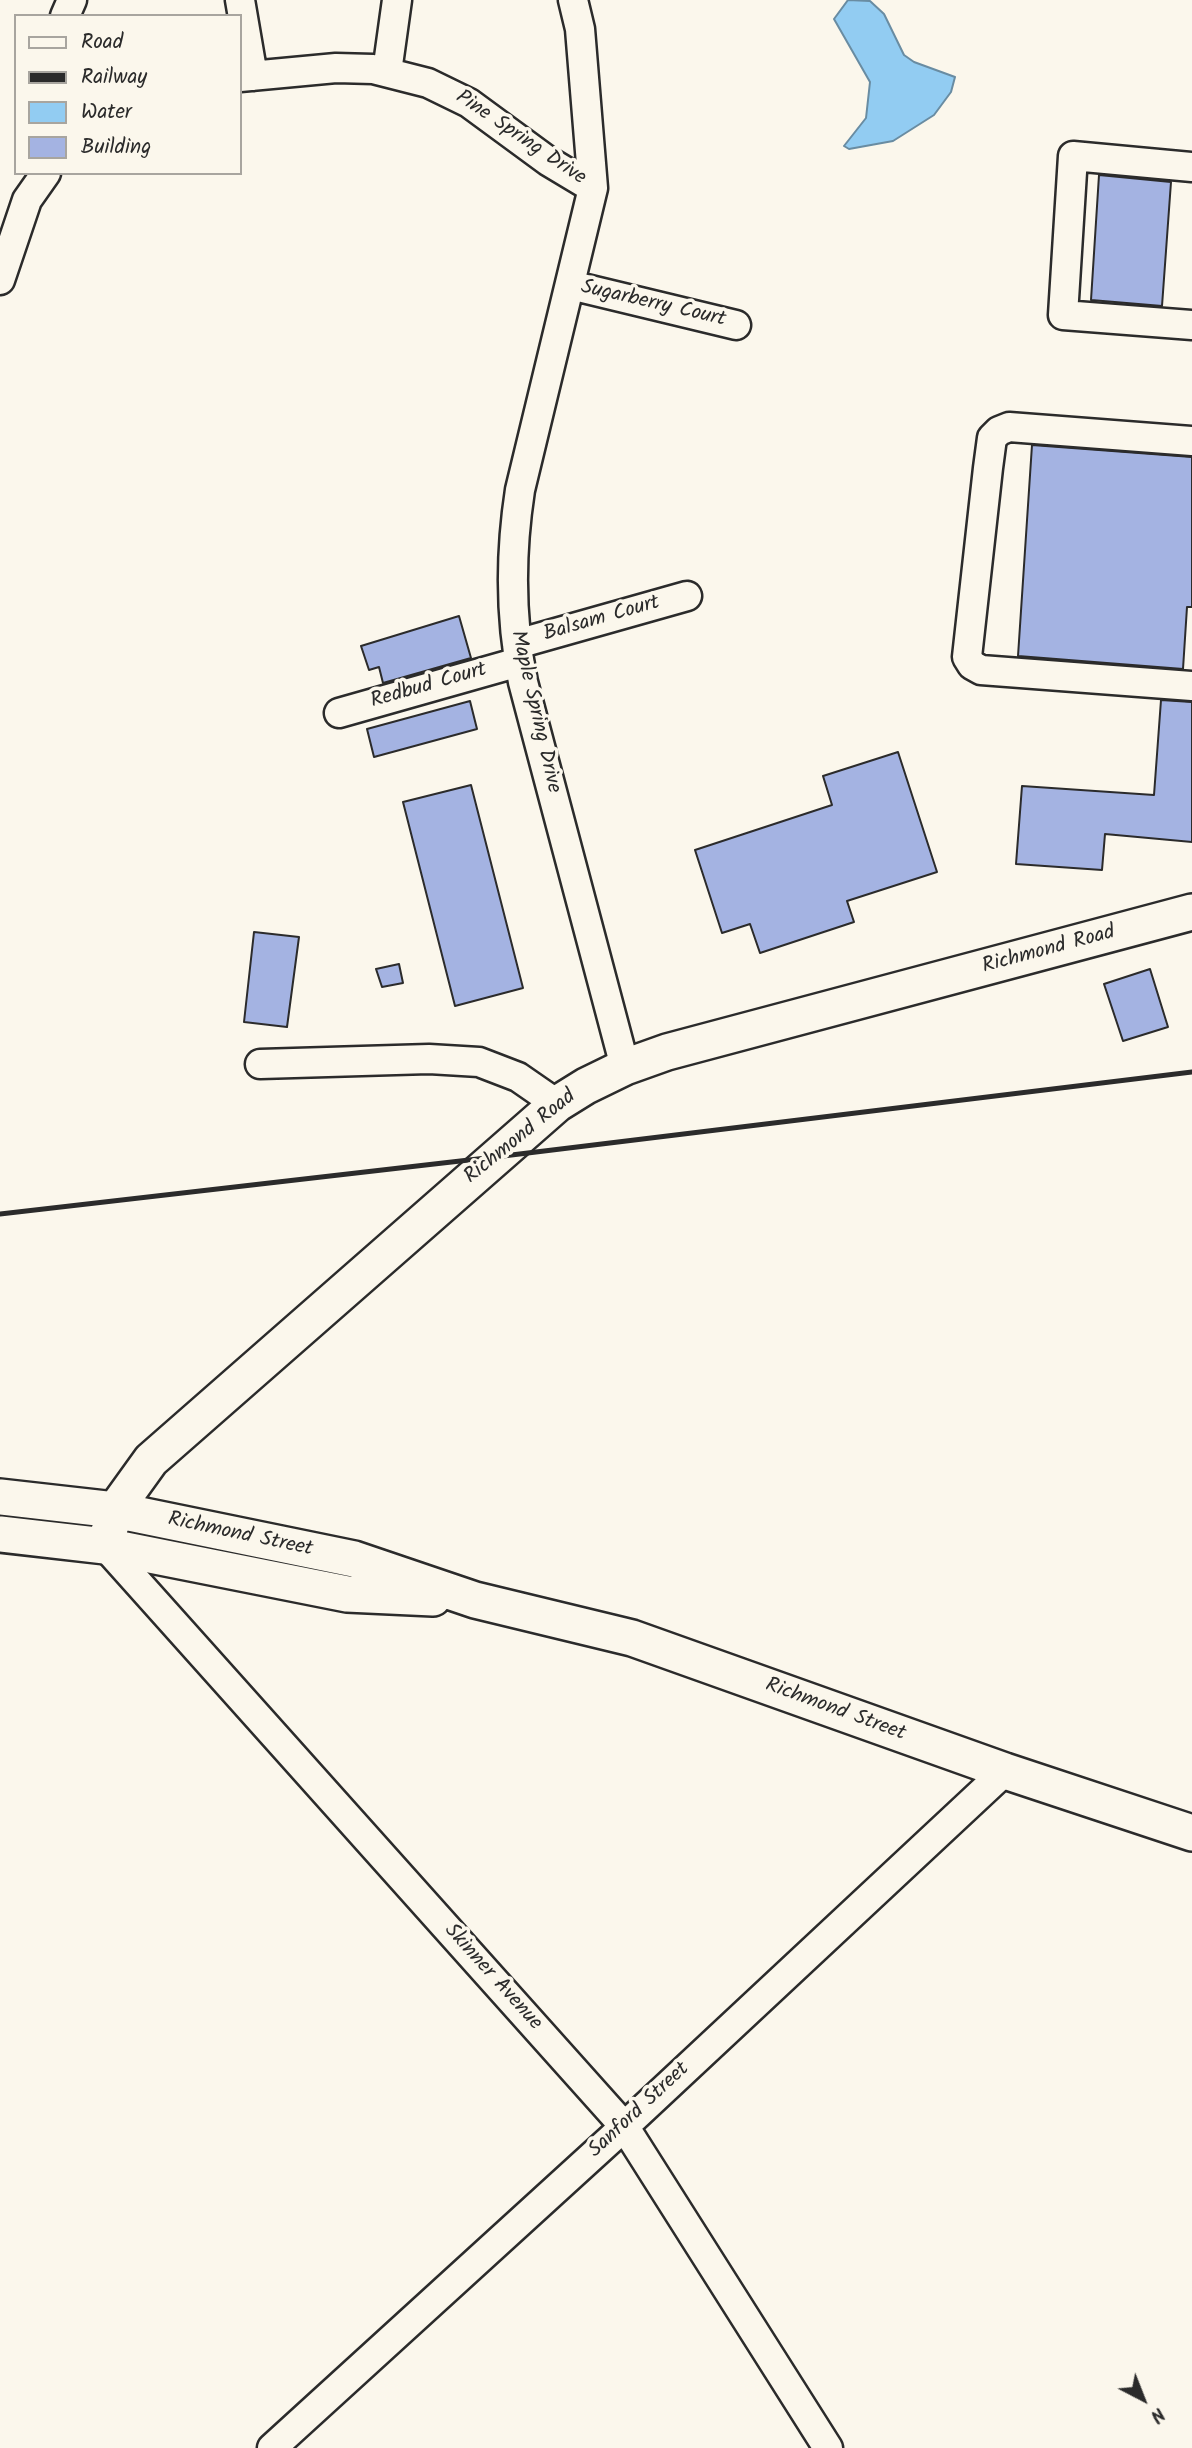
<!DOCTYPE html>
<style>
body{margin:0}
#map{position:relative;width:1192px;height:2448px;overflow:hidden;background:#fbf7ec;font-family:Kalam,sans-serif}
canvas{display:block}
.legend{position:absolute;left:14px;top:14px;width:228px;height:161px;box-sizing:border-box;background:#fbf7ec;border:2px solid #a8a59f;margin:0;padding:9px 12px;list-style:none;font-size:21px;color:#2b2b2b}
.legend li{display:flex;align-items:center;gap:14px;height:35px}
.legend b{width:35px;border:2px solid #a8a59f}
.north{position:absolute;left:1108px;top:2364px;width:70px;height:70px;-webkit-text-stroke:5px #fbf7ec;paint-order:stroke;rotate:138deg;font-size:19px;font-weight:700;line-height:28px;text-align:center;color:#2b2b2b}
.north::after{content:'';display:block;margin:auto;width:24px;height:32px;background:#2b2b2b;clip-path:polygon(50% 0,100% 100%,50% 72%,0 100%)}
</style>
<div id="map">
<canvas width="1192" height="2448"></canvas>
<ul class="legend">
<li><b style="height:9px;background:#fbf7ec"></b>Road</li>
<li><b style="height:9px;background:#2b2b2b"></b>Railway</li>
<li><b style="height:19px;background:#92ccf2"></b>Water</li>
<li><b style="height:19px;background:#a4b3e2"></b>Building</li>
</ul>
<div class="north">N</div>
</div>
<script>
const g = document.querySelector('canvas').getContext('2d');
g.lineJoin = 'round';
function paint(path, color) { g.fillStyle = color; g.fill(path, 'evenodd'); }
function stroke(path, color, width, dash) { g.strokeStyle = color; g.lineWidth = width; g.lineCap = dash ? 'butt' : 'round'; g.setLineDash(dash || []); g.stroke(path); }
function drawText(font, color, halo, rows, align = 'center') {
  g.font = font + ' Kalam,sans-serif'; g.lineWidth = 7; g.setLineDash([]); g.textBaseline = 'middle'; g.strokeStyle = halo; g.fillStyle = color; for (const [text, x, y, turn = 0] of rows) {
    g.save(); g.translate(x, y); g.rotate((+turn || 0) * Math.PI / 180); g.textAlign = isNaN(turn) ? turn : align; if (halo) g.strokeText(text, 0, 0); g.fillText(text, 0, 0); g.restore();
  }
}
const water = new Path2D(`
 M 848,0 L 870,1 L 884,14 L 904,55 L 914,62 L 955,77 L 951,92 L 934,115 L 893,141 L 849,149 L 844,146 L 866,118 L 870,82 L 834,19 Z`);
paint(water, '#92ccf2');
stroke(water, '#698ca2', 2);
const building = new Path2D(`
 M 1099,175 L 1171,182 L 1162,306 L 1091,300 Z
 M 1032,445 L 1192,457 L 1192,607 L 1187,607 L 1183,669 L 1018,656 Z
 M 459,616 L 471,658 L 383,683 L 379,667 L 369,670 L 361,646 Z
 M 1161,700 L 1192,702 L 1192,842 L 1105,834 L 1102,870 L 1016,864 L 1022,786 L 1154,795 Z
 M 470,701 L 477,729 L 374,757 L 367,729 Z
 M 898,752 L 937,872 L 847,901 L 854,922 L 760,953 L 750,924 L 722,933 L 695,850 L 832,805 L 823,776 Z
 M 471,785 L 523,988 L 455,1006 L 403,802 Z
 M 254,932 L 299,937 L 287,1027 L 244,1022 Z
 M 399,964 L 403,983 L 382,987 L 376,969 Z
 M 1150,969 L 1168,1027 L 1123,1041 L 1104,984 Z`);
paint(building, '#a4b3e2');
stroke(building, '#2b2b2b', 2);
const minor = new Path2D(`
 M 240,0 L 253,76
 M 573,0 L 580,29 L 593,188 L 520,490 C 510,555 510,618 523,682 L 625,1067
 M 65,16 L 72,0
 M 387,72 L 397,0
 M 240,77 L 336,68 L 373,69 L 428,83 L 469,103 L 548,161 L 593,188
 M 1192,167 L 1073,156 L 1063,315 L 1192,325
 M 0,280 L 27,200 L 46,173
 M 570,285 L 736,325
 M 1192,441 L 1009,427 L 999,431 L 992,438 L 988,468 L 967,657 L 972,665 L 981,670 L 1192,686
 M 517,644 L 687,596
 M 339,713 L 519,662
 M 260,1064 L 429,1059 L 479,1062 L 518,1077 L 557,1104
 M 105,1546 L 624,2126 L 828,2448
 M 272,2448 L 612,2138 L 1005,1771`);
const major = new Path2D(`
 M 0,1497 L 115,1510 L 354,1559 L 475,1600 L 632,1638 L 1005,1771 L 1192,1833
 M 0,1534 L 105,1546 L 347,1594 L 433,1598
 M 105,1546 L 115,1510 L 151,1460 L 557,1104 L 586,1086 L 625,1067 L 667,1052 L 1192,912`);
stroke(minor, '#2b2b2b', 33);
stroke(major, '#2b2b2b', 40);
stroke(minor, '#fbf7ec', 28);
stroke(major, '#fbf7ec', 35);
stroke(new Path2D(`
 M 0,1214 L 495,1157 L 1192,1072`), '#2b2b2b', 5);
drawText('21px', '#2b2b2b', '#fbf7ec', [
 ["Pine Spring Drive",520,139,34],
 ["Sugarberry Court",653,305,13],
 ["Balsam Court",602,620,-16],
 ["Redbud Court",429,687,-16],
 ["Maple Spring Drive",534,712,77],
 ["Richmond Road",1049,951,-15],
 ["Richmond Road",521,1138,-39],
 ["Richmond Street",240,1536,12],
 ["Richmond Street",835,1711,20],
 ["Skinner Avenue",492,1978,48],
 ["Sanford Street",640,2111,-43]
]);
</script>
